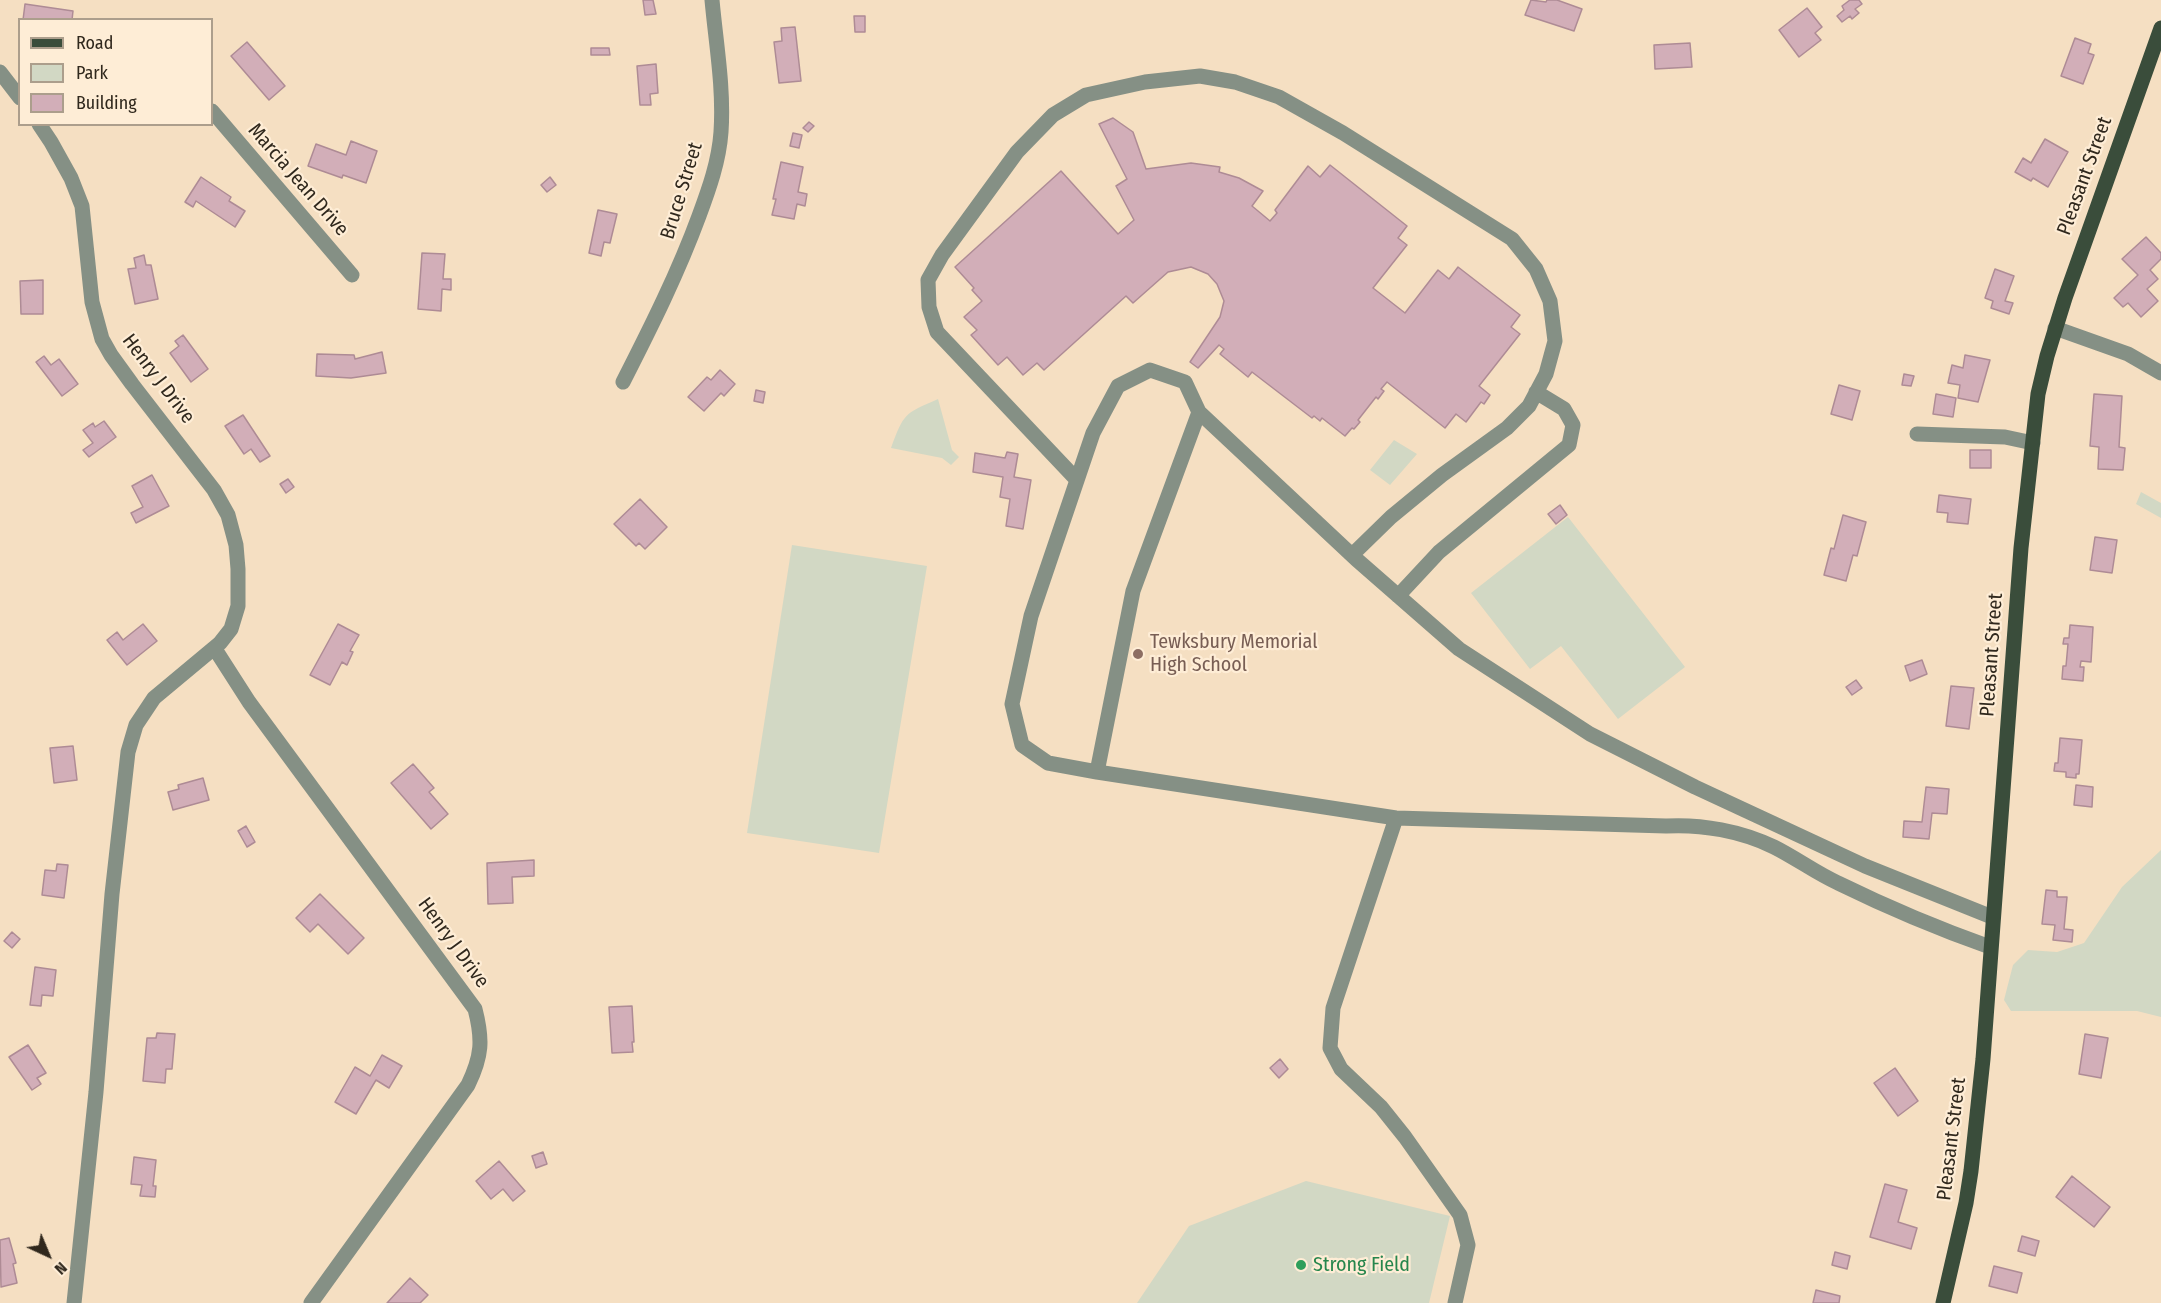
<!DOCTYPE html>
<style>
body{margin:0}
#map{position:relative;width:2161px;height:1303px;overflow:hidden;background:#f5dfc2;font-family:"Fira Sans Condensed",sans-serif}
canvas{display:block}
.legend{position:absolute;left:18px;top:18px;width:195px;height:108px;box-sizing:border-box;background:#feedd6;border:2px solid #ac9e8c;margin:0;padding:8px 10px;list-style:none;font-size:18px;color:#30281d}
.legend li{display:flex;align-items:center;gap:12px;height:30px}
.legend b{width:30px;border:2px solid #ac9e8c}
.north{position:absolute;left:18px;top:1225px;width:60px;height:60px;-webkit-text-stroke:4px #feedd6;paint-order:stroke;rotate:136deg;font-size:16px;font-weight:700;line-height:24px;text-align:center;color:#30281d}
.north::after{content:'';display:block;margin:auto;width:21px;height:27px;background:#30281d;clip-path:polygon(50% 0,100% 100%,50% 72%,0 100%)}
</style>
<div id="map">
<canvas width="2161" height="1303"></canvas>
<ul class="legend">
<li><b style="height:8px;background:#3a4d3b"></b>Road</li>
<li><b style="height:16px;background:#d2d8c4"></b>Park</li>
<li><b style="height:16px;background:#d2aeb8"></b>Building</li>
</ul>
<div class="north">N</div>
</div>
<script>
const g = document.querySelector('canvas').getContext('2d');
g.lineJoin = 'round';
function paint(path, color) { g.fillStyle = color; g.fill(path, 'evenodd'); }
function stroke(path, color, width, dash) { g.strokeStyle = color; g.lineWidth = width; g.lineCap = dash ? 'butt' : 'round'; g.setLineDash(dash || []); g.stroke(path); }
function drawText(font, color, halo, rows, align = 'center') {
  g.font = font + ' "Fira Sans Condensed",sans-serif'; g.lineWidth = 4.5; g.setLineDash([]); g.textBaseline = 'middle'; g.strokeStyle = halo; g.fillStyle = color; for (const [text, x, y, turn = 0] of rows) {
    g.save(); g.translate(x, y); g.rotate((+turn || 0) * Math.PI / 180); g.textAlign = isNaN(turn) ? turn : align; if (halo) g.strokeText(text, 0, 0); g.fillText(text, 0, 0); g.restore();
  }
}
paint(new Path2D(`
 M 938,399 L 952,450 L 959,457 L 951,465 L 942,458 L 891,448 C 904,413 904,414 938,399 Z
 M 1394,440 L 1417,454 L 1390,485 L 1370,470 Z
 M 2141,492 L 2161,503 L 2161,518 L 2136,504 Z
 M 1568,517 L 1685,667 L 1618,719 L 1561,646 L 1530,669 L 1471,593 Z
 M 792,545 L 927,566 L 879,853 L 747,833 Z
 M 2161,850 L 2161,1017 L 2137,1011 L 2011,1011 L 2004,1000 L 2013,965 L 2028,950 L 2057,952 L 2084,943 L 2122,887 Z
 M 1306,1181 L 1450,1216 L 1429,1303 L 1137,1303 L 1189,1226 Z`), '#d2d8c4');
const building = new Path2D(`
 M 643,0 L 653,0 L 656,14 L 645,15 Z
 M 1531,0 L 1546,2 L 1547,0 L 1557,0 L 1582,9 L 1574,31 L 1525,15 Z
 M 1850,0 L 1859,0 L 1862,4 L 1855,9 L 1859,13 L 1852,19 L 1850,16 L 1842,22 L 1837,16 L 1844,10 L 1842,6 Z
 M 25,4 L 73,11 L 72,20 L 23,20 Z
 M 1807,8 L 1822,27 L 1815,33 L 1821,40 L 1799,57 L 1779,30 Z
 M 854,16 L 865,16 L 865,32 L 855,32 Z
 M 795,27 L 801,81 L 779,83 L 774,42 L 782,41 L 781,28 Z
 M 2075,38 L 2091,44 L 2088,53 L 2094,55 L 2083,84 L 2061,76 Z
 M 247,42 L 285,86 L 269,100 L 231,56 Z
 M 1690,43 L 1692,67 L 1655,69 L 1654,45 Z
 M 591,48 L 609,48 L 610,55 L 591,55 Z
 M 656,64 L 658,93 L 650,94 L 651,105 L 640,105 L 637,66 Z
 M 1113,118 L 1133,132 L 1146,169 L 1191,163 L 1220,167 L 1219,172 L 1239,178 L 1263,191 L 1252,206 L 1270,221 L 1277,213 L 1275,210 L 1308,166 L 1320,177 L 1330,165 L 1407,226 L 1398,238 L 1407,245 L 1373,288 L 1405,313 L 1438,270 L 1449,279 L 1458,267 L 1520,315 L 1511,327 L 1520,334 L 1479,386 L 1490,395 L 1484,404 L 1481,402 L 1466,422 L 1456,414 L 1445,428 L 1387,382 L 1381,389 L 1384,391 L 1378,399 L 1376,397 L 1358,420 L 1360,422 L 1354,429 L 1352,428 L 1345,436 L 1322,418 L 1320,421 L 1314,416 L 1312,418 L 1252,372 L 1248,377 L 1220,354 L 1224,349 L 1219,345 L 1198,368 L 1190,362 L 1220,317 L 1224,301 L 1217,284 L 1208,274 L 1191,267 L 1168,272 L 1133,303 L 1126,296 L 1044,370 L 1037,363 L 1023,375 L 1007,357 L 998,365 L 971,335 L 977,330 L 964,317 L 982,301 L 972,290 L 974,288 L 955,267 L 1061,171 L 1118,234 L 1134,220 L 1116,186 L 1127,179 L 1099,124 Z
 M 809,122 L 814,126 L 808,132 L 803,128 Z
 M 793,133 L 802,135 L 799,148 L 790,146 Z
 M 2045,139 L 2068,152 L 2048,187 L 2033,178 L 2031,181 L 2015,172 L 2023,158 L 2031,163 Z
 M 351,141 L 377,151 L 366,183 L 343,175 L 342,178 L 308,166 L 316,144 L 346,155 Z
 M 781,162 L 803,167 L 798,192 L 807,194 L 805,206 L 797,204 L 794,219 L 772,215 L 776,199 L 773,199 Z
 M 201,177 L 231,197 L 229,201 L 245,211 L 235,227 L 196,201 L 193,207 L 185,202 Z
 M 550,177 L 556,185 L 547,192 L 541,185 Z
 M 598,210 L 617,214 L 610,243 L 604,242 L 601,256 L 589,253 Z
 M 2146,237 L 2161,253 L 2161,259 L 2150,270 L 2158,279 L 2147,289 L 2158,301 L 2141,317 L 2128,303 L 2123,307 L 2114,298 L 2138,275 L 2122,259 Z
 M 422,253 L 445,254 L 443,279 L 451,279 L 451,290 L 442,289 L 441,311 L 418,309 Z
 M 144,255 L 146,265 L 151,265 L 158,299 L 135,304 L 128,269 L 136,268 L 134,258 Z
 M 1995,269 L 2014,276 L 2005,301 L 2013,303 L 2009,314 L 1991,308 L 1993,301 L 1985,298 Z
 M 43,280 L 43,314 L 21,314 L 20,281 Z
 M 183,335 L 208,369 L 191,382 L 170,353 L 179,346 L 175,341 Z
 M 382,352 L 386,373 L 351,378 L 316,376 L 317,354 L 354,355 L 355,359 Z
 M 1965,355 L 1990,360 L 1978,402 L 1958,398 L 1960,385 L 1948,383 L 1952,365 L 1963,368 Z
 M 44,356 L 51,365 L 59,359 L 78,384 L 62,396 L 36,362 Z
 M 720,370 L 735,384 L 724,396 L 721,393 L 704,411 L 688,397 L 707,377 L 711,380 Z
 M 1904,374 L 1914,376 L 1911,386 L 1902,385 Z
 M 1839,385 L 1860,391 L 1852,420 L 1831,414 Z
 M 756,390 L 765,392 L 763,403 L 754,401 Z
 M 1936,394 L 1956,398 L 1953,417 L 1933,414 Z
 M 2094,394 L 2122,396 L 2119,447 L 2125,448 L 2123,470 L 2098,469 L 2099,447 L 2090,446 Z
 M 243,415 L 270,456 L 260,462 L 251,449 L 244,454 L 225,426 Z
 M 104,421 L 116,437 L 89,457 L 83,450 L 93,443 L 83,430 L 93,423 L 95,427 Z
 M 1970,450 L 1991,450 L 1991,468 L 1970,468 Z
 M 1007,452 L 1018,454 L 1014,477 L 1031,480 L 1023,529 L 1006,526 L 1010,499 L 1000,497 L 1003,477 L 973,472 L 975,453 L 1005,458 Z
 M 152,475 L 169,506 L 136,523 L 131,513 L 143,507 L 132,486 Z
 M 288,479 L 294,487 L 286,493 L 280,484 Z
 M 1939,495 L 1971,499 L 1968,524 L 1947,522 L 1948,513 L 1937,512 Z
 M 640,499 L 667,527 L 645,549 L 639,543 L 636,546 L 614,524 Z
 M 1560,505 L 1567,515 L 1556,524 L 1548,514 Z
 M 1843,515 L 1866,522 L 1857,556 L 1853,555 L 1846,581 L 1824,575 L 1831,548 L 1834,549 Z
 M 2095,537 L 2117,540 L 2112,573 L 2090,570 Z
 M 143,624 L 157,641 L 127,665 L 107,640 L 117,632 L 123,640 Z
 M 338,624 L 359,635 L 350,651 L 353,652 L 347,665 L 342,662 L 330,685 L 310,675 Z
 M 2070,625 L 2093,627 L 2091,662 L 2081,661 L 2080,667 L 2084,667 L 2083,681 L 2062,679 L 2063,666 L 2066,666 L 2068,644 L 2063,644 L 2064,638 L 2069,638 Z
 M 1922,660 L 1927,674 L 1910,681 L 1905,666 Z
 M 1856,680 L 1862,688 L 1852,695 L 1846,687 Z
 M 1951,686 L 1974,688 L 1969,729 L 1946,726 Z
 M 2060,738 L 2082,740 L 2079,774 L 2076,774 L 2076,778 L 2066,777 L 2066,772 L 2054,771 L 2055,763 L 2058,763 Z
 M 73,746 L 77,780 L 54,783 L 50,748 Z
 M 413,764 L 434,788 L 429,792 L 448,814 L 431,829 L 391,783 Z
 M 203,778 L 209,800 L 173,810 L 168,792 L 179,789 L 178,785 Z
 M 2076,785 L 2093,787 L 2092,807 L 2074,805 Z
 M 1926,787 L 1949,789 L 1947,814 L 1932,813 L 1929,839 L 1903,837 L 1904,821 L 1922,822 Z
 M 246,826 L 255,842 L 247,847 L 238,831 Z
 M 534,860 L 534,876 L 512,877 L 513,903 L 488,904 L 487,863 Z
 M 57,864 L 68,865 L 64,898 L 42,895 L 45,870 L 56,871 Z
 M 2046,890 L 2057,891 L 2057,897 L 2067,897 L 2064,929 L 2073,930 L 2072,942 L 2053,940 L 2055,925 L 2042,924 Z
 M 320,894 L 364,938 L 348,954 L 318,924 L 310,932 L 296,918 Z
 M 12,932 L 20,939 L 12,948 L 4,941 Z
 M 35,967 L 56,970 L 53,996 L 42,995 L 41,1006 L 30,1005 Z
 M 632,1006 L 634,1042 L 632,1042 L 633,1052 L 612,1053 L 609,1007 Z
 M 157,1033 L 175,1034 L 172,1069 L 166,1069 L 165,1083 L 143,1081 L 147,1038 L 156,1038 Z
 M 2085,1034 L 2108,1038 L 2101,1078 L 2079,1074 Z
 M 28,1045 L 46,1073 L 37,1078 L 41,1084 L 32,1090 L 9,1057 Z
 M 382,1055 L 402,1066 L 389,1088 L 376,1080 L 356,1114 L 335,1102 L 355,1067 L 370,1076 Z
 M 1280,1059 L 1288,1069 L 1279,1078 L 1270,1068 Z
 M 1895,1068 L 1918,1101 L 1898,1116 L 1874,1083 Z
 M 543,1152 L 547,1164 L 536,1168 L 532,1156 Z
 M 134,1157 L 156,1160 L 153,1186 L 156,1186 L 155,1197 L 140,1196 L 142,1185 L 131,1184 Z
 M 499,1161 L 525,1191 L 513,1201 L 503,1189 L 491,1199 L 476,1181 Z
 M 2072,1176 L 2110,1207 L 2094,1227 L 2056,1197 Z
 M 1885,1184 L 1907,1190 L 1898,1222 L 1917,1228 L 1911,1249 L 1870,1237 Z
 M 2022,1236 L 2039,1241 L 2035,1256 L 2018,1251 Z
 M 9,1238 L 16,1263 L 13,1264 L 17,1283 L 1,1287 L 0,1240 Z
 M 1835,1252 L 1850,1256 L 1847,1269 L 1832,1265 Z
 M 1994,1266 L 2022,1273 L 2017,1293 L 1989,1286 Z
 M 410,1278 L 428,1295 L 420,1303 L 387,1303 Z
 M 1816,1290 L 1840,1296 L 1839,1303 L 1813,1303 Z`);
paint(building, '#d2aeb8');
stroke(building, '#ae8b95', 1.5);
stroke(new Path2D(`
 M 0,72 L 20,98
 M 212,111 L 352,275
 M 39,124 L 51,142 L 71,178 L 82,206 L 92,302 L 102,339 L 111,355 L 132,384 L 214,490 L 228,515 L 236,545 L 238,569 L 238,606 L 231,629 L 220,643 L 154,698 L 136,725 L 128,752 L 112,894 L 96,1092 L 74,1303
 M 2055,328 L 2128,354 L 2161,373
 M 623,382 C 651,327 678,273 699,216 C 709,189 719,161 721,132 C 724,88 716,44 712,0
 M 1917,434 L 2005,437 L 2033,443
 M 1077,480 L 937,332 L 929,307 L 928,280 L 942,255 L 1017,152 L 1053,115 L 1086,95 L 1145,82 L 1200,76 L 1235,82 L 1279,97 L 1343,133 L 1512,239 L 1536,269 L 1550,301 L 1555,341 L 1546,374 L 1529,406 L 1507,428 L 1442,475 L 1391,517 L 1352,555
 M 1398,596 L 1439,552 L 1569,445 L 1573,425 L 1564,409 L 1536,392
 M 215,649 L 249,702 L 475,1009 C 483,1040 482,1056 468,1085 L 311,1303
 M 1097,772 L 1048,763 L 1022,745 L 1012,704 L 1031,616 L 1093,433 L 1118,386 L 1150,370 L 1185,382 L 1199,412
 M 1396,818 L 1333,1008 L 1330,1048 L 1341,1069 L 1381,1107 L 1405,1137 L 1460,1215 L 1468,1245 L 1455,1303
 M 1990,947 C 1939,929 1887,907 1838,883 C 1816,873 1796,858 1774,847 C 1741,831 1702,824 1666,826 L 1396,818 L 1097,772 L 1133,591 L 1199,412 L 1356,559 L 1459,649 L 1590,734 L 1695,787 L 1865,866 L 1992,917`), '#859085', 15);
stroke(new Path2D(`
 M 1943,1303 L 1966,1203 L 1971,1171 L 1983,1059 L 2021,548 L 2038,394 L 2047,356 L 2065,298 L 2161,28`), '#3a4d3b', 15);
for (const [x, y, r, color] of [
 [1138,654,6,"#8d6e63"],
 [1301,1265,6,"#2e9e5b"]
]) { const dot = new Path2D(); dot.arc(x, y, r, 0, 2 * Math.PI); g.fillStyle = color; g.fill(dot); stroke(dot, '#feedd6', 2); }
drawText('20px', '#30281d', '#feedd6', [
 ["Pleasant Street",2085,176,-70],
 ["Marcia Jean Drive",298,180,49],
 ["Bruce Street",682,191,-73],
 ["Henry J Drive",158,379,53],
 ["Pleasant Street",1992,655,-86],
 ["Henry J Drive",453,943,54],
 ["Pleasant Street",1952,1139,-83]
]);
drawText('20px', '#785e54', '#feedd6', [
 ["Tewksbury Memorial",1150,642],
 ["High School",1150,665]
], 'left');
drawText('20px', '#27864d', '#feedd6', [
 ["Strong Field",1313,1265]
], 'left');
</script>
